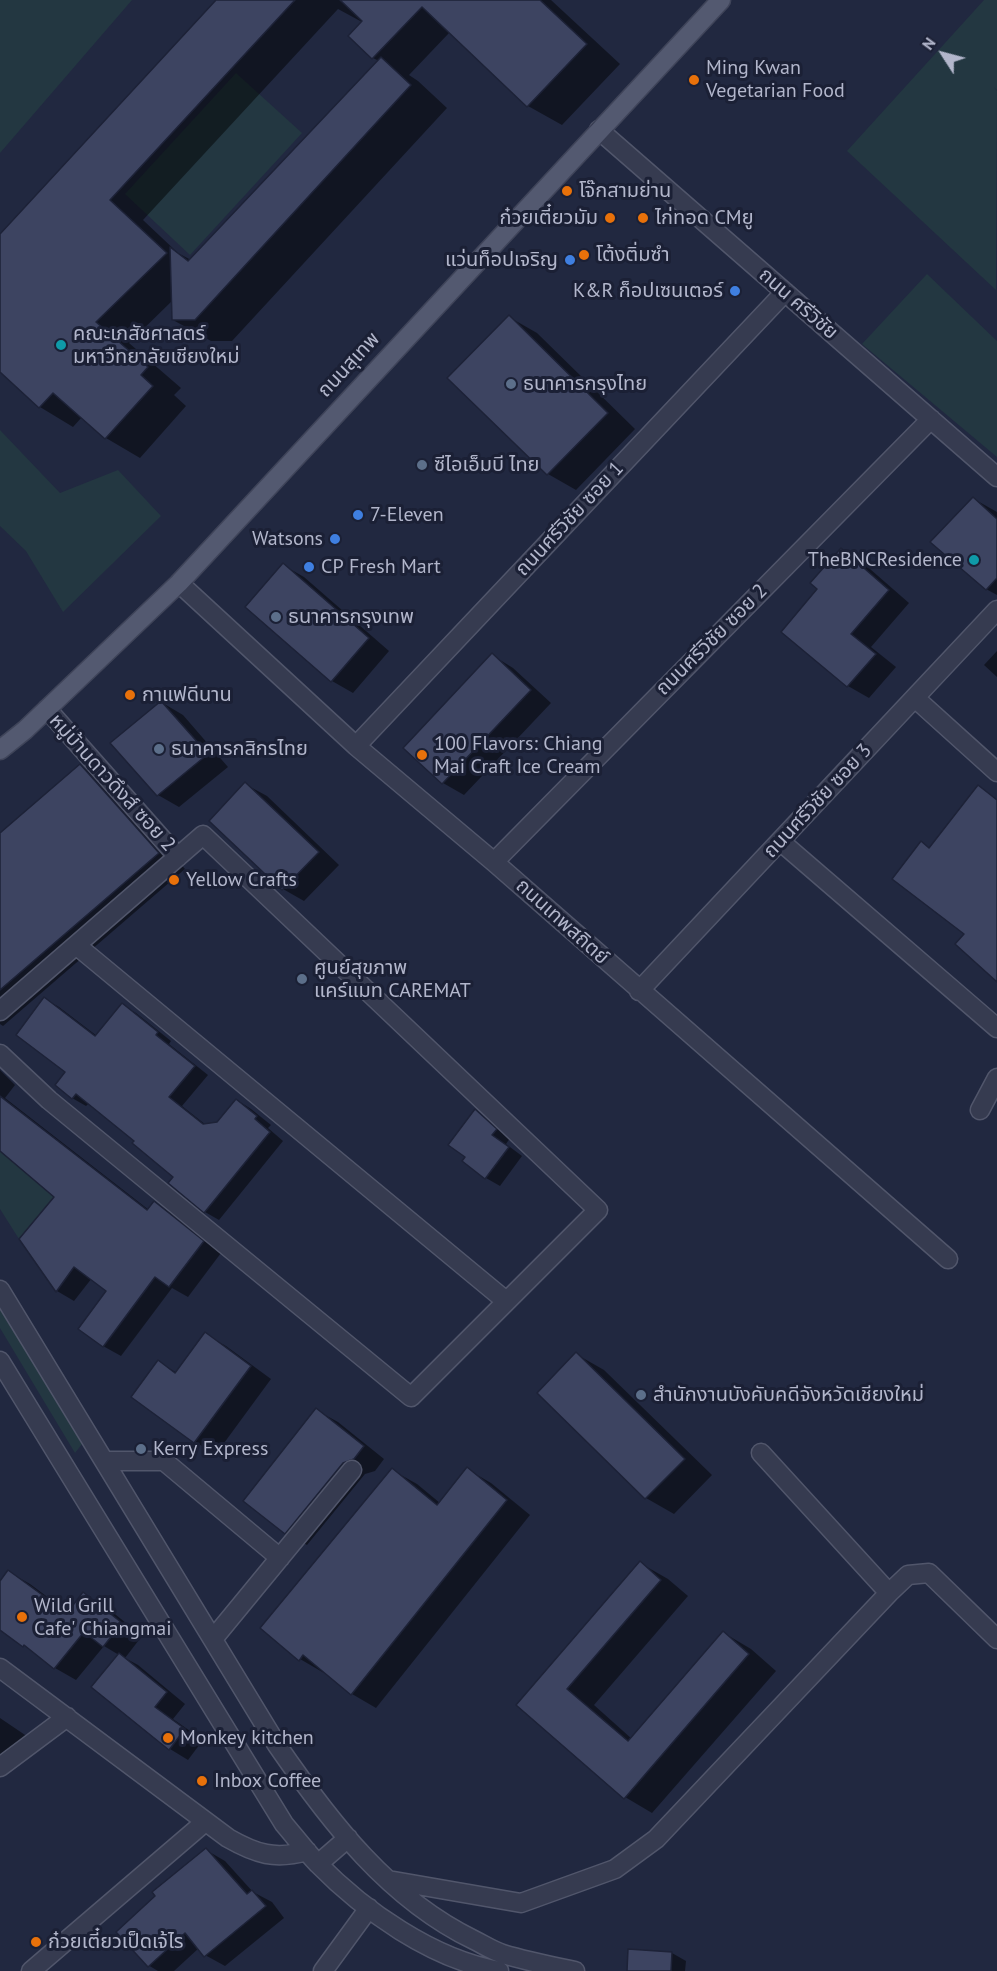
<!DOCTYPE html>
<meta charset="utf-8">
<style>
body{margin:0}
#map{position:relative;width:997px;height:1971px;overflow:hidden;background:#212840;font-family:"PT Sans",sans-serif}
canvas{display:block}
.north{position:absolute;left:913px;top:24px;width:60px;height:60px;-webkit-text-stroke:4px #1b2035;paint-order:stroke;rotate:306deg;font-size:16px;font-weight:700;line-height:24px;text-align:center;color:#b2b6cb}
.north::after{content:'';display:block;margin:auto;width:21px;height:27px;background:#b2b6cb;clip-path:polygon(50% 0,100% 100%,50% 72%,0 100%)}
</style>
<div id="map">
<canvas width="997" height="1971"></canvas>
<div class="north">N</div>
</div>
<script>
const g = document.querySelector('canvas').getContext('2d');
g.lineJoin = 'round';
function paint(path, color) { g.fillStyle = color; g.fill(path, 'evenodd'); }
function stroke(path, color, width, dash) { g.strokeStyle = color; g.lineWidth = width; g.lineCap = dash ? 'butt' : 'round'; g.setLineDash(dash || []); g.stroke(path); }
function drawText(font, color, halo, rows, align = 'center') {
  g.font = font + ' "PT Sans","Noto Sans Thai",sans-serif'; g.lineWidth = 6; g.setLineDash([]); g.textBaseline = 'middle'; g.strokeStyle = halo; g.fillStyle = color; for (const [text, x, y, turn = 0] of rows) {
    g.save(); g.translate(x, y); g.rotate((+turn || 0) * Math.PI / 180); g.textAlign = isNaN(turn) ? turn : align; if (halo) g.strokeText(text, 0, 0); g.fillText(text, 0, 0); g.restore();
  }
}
paint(new Path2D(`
 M 0,0 L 132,0 L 0,153 Z
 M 984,0 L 997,0 L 997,90 L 994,87 L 997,91 L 996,290 L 847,151 Z
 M 236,73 L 302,133 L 190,255 L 125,194 Z
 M 927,274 L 997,341 L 997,457 L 862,344 Z
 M 0,430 L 60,493 L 118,470 L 161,516 L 63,612 L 26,551 L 0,526 Z
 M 0,1151 L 54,1197 L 19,1239 L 0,1209 Z
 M 0,1309 L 82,1444 L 75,1453 L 0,1328 Z`), '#233741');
paint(new Path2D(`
 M 218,0 L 551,0 L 620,64 L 562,125 L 528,106 L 450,32 L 409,75 L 418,81 L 447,108 L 232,341 L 211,341 L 173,320 L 173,300 L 129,343 L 181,388 L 174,395 L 186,406 L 140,458 L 106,438 L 82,417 L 73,427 L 40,407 L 0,370 L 0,236 ZM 338,9 L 362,22 L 373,58 L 379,61 L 191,260 L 178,253 L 143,220 Z
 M 509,317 L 537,333 L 635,429 L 576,490 L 548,474 L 449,378 Z
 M 974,499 L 997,512 L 997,595 L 986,589 Z
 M 841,549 L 862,562 L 909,603 L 871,647 L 896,667 L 869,698 L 848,686 L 783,632 L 819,589 Z
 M 283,565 L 304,577 L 389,651 L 353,693 L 332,681 L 247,607 Z
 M 997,651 L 997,677 L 984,665 Z
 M 492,655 L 513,668 L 551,703 L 464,795 L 443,783 Z
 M 161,702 L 183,715 L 228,767 L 179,807 L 158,795 Z
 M 81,766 L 107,781 L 185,869 L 3,1026 L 0,1024 L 0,835 Z
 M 245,784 L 267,796 L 339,865 L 304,901 L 283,889 L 211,821 Z
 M 45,999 L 59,1007 L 97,1036 L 122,1005 L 136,1013 L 171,1041 L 169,1044 L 208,1075 L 182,1106 L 206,1125 L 218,1123 L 237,1100 L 251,1109 L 271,1125 L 268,1128 L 283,1141 L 219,1220 L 205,1212 L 170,1183 L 175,1177 L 136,1141 L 89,1103 L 86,1106 L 72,1098 L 67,1072 Z
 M 0,1070 L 15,1085 L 5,1098 L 149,1210 L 154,1203 L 172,1213 L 221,1253 L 188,1297 L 172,1288 L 121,1356 L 103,1346 L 108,1291 L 92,1278 L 74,1301 L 57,1291 L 21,1239 L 56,1196 L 0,1149 Z
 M 475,1111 L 489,1119 L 510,1138 L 506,1144 L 522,1156 L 500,1186 L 486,1178 L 467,1157 Z
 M 205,1334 L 226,1346 L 271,1379 L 216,1454 L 195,1442 L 133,1397 L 159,1362 L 177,1373 Z
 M 576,1354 L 604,1370 L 712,1475 L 674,1514 L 646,1498 Z
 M 316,1410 L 338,1422 L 384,1459 L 375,1471 L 365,1474 L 307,1545 L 286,1533 Z
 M 467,1469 L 491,1483 L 530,1515 L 376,1708 L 352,1694 L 325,1672 L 324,1673 L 300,1659 L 392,1470 L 417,1484 L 440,1503 Z
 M 640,1563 L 668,1579 L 688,1596 L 594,1705 L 632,1739 L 724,1633 L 751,1649 L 776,1671 L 652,1813 L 625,1797 L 518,1705 Z
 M 9,1572 L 30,1584 L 69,1613 L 84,1594 L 105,1606 L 142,1636 L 125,1658 L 138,1665 L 185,1704 L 173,1719 L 203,1740 L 188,1760 L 170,1749 L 93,1686 L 119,1655 L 104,1646 L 76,1680 L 55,1668 L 0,1628 L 0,1583 Z
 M 0,1718 L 31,1739 L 2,1777 L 0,1776 Z
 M 206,1850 L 225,1861 L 253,1892 L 272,1902 L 284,1918 L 225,1966 L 205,1955 L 199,1948 L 174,1971 L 158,1971 L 148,1965 Z
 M 672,1953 L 686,1961 L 685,1971 L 628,1971 Z`), '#0007');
const building = new Path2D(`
 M 216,0 L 295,0 L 110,200 L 167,253 L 96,322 L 148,367 L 141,375 L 153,386 L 105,439 L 53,393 L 39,408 L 0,372 L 0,234 Z
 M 340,0 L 540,0 L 587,44 L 527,107 L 422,7 L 372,59 L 348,36 L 362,21 Z
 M 381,57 L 411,85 L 195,320 L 172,320 L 170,247 L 188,261 Z
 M 509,315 L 608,413 L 547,475 L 447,378 Z
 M 973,497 L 997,519 L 997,578 L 986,590 L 930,542 Z
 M 841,548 L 889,590 L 851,634 L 876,654 L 847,687 L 781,632 L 817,589 L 810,583 Z
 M 283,563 L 369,638 L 331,682 L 245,607 Z
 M 492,653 L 531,690 L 442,784 L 403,748 Z
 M 161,701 L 208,754 L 157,796 L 110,743 Z
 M 80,764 L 159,853 L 0,990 L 0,833 Z
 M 245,782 L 319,852 L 282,890 L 209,821 Z
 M 978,785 L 997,800 L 997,982 L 955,944 L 964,934 L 892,879 L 921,841 L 929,848 Z
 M 44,997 L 95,1036 L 122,1003 L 158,1032 L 156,1035 L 195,1066 L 169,1097 L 203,1124 L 217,1122 L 236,1099 L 257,1116 L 255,1119 L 270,1132 L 204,1213 L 168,1183 L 173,1177 L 132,1143 L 134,1141 L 76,1094 L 72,1099 L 55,1085 L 65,1072 L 16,1035 Z
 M 0,1096 L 147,1210 L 154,1201 L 204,1241 L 169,1287 L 155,1277 L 103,1347 L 78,1329 L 106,1291 L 74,1267 L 56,1292 L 19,1239 L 54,1197 L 0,1151 Z
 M 475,1109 L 497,1129 L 492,1135 L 509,1147 L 485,1179 L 462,1161 L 465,1157 L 448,1145 Z
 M 205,1332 L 251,1366 L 194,1443 L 131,1397 L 158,1360 L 175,1373 Z
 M 576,1352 L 685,1459 L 645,1499 L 537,1393 Z
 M 316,1408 L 364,1446 L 354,1459 L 343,1463 L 285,1534 L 243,1501 Z
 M 467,1467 L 507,1500 L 351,1695 L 303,1655 L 299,1661 L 260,1628 L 392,1468 L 437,1505 Z
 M 640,1561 L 661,1580 L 567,1689 L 628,1741 L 723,1631 L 749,1654 L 624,1799 L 516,1705 Z
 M 8,1570 L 67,1613 L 83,1592 L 122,1623 L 103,1647 L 84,1632 L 54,1669 L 24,1645 L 23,1647 L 0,1630 L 0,1581 Z
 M 119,1653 L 167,1692 L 155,1707 L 185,1729 L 169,1750 L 91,1687 Z
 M 206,1848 L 247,1894 L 252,1890 L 266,1906 L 204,1957 L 185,1933 L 148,1967 L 116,1932 L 155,1896 L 152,1892 Z
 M 628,1949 L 672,1952 L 671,1971 L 627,1971 Z`);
paint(building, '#3d4461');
stroke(building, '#1d2237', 1.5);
const minor = new Path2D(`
 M 599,130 L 997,477
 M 179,583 L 356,746 L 494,862 L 948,1259
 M 915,698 L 997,772
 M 47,709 L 178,857
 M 356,746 L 785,292
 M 780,841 L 997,1028
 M 494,862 L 931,419
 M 76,945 L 506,1301
 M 639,991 L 997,610
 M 0,1011 L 203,835 L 598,1210 L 411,1397 L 49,1100 L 0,1054
 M 980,1110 L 997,1078
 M 0,1290 L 277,1745 C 330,1822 389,1899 474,1940 C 484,1945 493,1951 503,1954 C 526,1961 551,1966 575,1971
 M 0,1361 L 284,1824 C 295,1837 306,1851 317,1863 C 364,1911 432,1959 499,1971
 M 104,1461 L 164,1461 L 280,1558
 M 889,1593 L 908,1575 L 929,1573 L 997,1639
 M 213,1639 L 352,1470
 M 0,1668 L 228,1838 C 256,1854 275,1860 307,1851
 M 0,1767 L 67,1717
 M 318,1864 L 348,1838
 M 388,1880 L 521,1903 L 615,1869 L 656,1839 L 889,1593 L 761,1453
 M 31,1971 L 205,1822
 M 323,1971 L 369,1908`);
const major = new Path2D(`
 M 0,750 L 25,730 L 179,583 L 721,0`);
stroke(minor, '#51566b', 21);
stroke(major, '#3f4459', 21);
stroke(minor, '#363b50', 18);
stroke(major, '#535970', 18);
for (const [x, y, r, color] of [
 [694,80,6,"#e8710a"],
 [567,191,6,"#e8710a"],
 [610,218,6,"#e8710a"],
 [643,218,6,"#e8710a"],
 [584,255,6,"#e8710a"],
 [570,260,6,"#3f7fe0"],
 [735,291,6,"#3f7fe0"],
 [61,345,6,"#0f9aa8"],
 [511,384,6,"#5c6f8a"],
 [422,465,6,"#5c6f8a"],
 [358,515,6,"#3f7fe0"],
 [335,539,6,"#3f7fe0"],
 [974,560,6,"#0f9aa8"],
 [309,567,6,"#3f7fe0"],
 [276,617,6,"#5c6f8a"],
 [130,695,6,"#e8710a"],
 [159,749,6,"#5c6f8a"],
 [422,755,6,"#e8710a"],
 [174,880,6,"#e8710a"],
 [302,979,6,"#5c6f8a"],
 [641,1395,6,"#5c6f8a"],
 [141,1449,6,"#5c6f8a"],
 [22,1617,6,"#e8710a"],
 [168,1738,6,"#e8710a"],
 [202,1781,6,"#e8710a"],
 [36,1942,6,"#e8710a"]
]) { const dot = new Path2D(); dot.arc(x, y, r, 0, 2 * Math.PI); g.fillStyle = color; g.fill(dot); stroke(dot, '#1b2035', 2); }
drawText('20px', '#b2b6cb', '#1b2035', [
 ["Ming Kwan",706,68],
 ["Vegetarian Food",706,91],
 ["โจ๊กสามย่าน",579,191],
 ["ก๋วยเตี๋ยวมัม",598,218,"right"],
 ["ไก่ทอด CMยู",655,218],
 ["โต้งติ่มซำ",596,255],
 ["แว่นท็อปเจริญ",558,260,"right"],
 ["K&R ก็อปเซนเตอร์",723,291,"right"],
 ["คณะเภสัชศาสตร์",73,334],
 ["มหาวืทยาลัยเชียงใหม่",73,357],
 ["ธนาคารกรุงไทย",523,384],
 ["ซีไอเอ็มบี ไทย",434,465],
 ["7-Eleven",370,515],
 ["Watsons",323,539,"right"],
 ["TheBNCResidence",962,560,"right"],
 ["CP Fresh Mart",321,567],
 ["ธนาคารกรุงเทพ",288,617],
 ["กาแฟดีนาน",142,695],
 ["100 Flavors: Chiang",434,744],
 ["Mai Craft Ice Cream",434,767],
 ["ธนาคารกสิกรไทย",171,749],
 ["Yellow Crafts",186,880],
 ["ศูนย์สุขภาพ",314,968],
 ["แคร์แมท CAREMAT",314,991],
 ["สำนักงานบังคับคดีจังหวัดเชียงใหม่",653,1395],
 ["Kerry Express",153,1449],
 ["Wild Grill",34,1606],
 ["Cafe' Chiangmai",34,1629],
 ["Monkey kitchen",180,1738],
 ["Inbox Coffee",214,1781],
 ["ก๋วยเตี๋ยวเป็ดเจ้ไร",48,1942]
], 'left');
drawText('20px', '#b2b6cb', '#1b2035', [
 ["ถนน ศรีวิชัย",798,304,41],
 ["ถนนสุเทพ",349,365,-47],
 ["ถนนศรีวิชัย ซอย 1",570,519,-47],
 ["ถนนศรีวิชัย ซอย 2",712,640,-45],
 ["หมู่บ้านดาวดึงส์ ซอย 2",112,783,48],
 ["ถนนศรีวิชัย ซอย 3",818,801,-47],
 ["ถนนเทพสถิตย์",562,922,42]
]);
</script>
